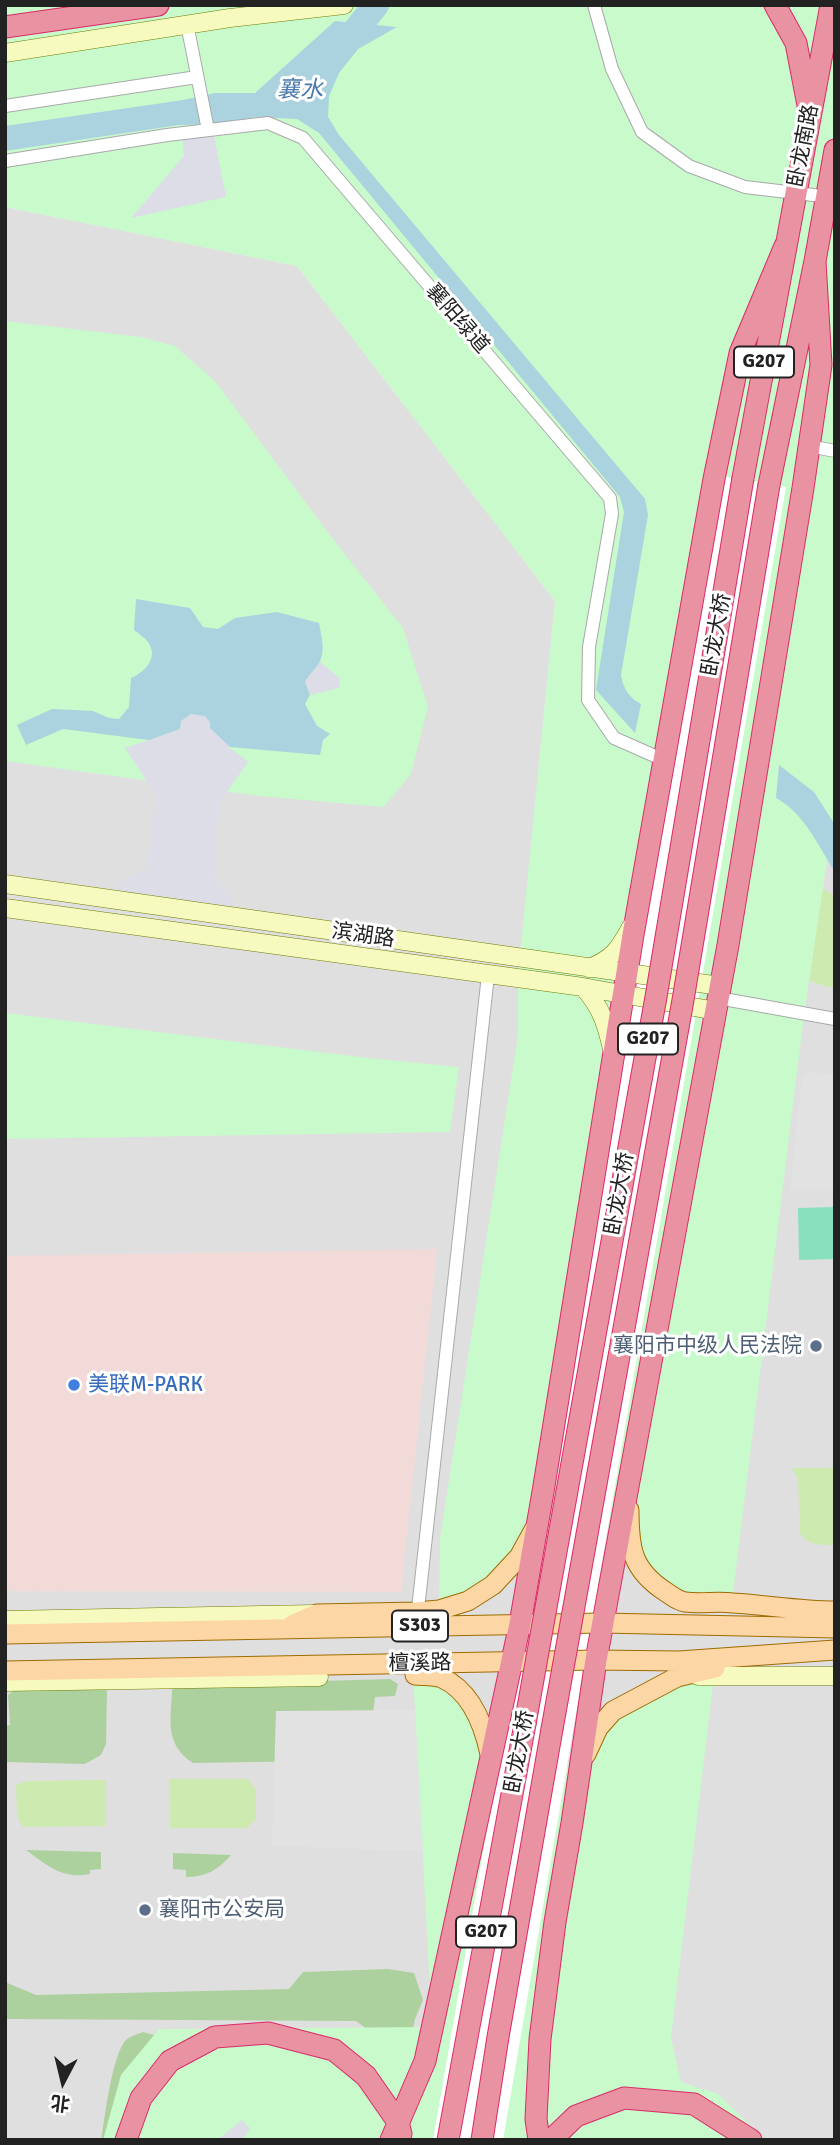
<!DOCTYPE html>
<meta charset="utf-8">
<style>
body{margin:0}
#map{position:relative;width:840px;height:2145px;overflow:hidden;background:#f2efe9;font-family:Signika,"Noto Sans SC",sans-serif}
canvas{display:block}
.frame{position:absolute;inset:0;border:7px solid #222;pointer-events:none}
.north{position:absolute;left:28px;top:2047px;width:70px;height:70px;-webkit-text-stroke:5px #fff;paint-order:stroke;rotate:187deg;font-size:19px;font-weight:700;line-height:28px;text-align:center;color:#222}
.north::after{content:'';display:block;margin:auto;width:24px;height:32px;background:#222;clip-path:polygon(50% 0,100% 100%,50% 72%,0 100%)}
</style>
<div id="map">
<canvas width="840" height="2145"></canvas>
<div class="frame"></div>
<div class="north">北</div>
</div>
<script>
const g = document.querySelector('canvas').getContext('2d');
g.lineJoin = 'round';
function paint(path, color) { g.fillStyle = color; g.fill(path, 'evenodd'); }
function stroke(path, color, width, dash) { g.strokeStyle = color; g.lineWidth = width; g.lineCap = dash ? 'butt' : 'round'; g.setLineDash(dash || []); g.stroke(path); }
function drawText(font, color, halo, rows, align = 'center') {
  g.font = font + ' Signika,"Noto Sans SC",sans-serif'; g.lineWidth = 6; g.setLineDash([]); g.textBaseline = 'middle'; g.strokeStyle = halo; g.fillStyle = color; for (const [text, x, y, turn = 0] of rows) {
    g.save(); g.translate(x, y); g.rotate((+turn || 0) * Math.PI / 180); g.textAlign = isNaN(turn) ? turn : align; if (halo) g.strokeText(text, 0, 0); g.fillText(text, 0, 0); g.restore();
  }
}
paint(new Path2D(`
 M 5,207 L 297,266 L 555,601 L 519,974 L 804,1013 L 835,807 L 835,2140 L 5,2140 Z`), '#e0dfdf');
paint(new Path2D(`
 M 437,1249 L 401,1592 L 5,1591 L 5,1256 Z`), '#f2dad9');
paint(new Path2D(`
 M 823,889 L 835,896 L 835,988 L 824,986 L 785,971 Z
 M 791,1468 L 835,1468 L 835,1545 C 820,1545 810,1546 800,1534 L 798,1478 Z
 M 169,1779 L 248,1779 L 256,1790 L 256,1819 L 247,1828 L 170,1828 Z
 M 106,1780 L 106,1826 L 23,1827 L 17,1817 L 16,1785 L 26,1781 Z`), '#cdebb0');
paint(new Path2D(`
 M 390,1679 L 398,1684 L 395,1696 L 375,1697 L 372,1721 L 316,1761 L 193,1763 C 164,1744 171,1720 172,1690 L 180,1685 Z
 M 101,1686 L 107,1691 L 106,1744 L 101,1755 L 85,1764 L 5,1762 L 5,1726 L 10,1725 L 8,1695 L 17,1688 Z
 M 26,1850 L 101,1852 L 101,1869 L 90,1870 L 90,1874 C 64,1880 46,1865 26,1850 Z
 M 173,1853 L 231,1855 C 218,1870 206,1877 186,1877 L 186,1870 L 173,1869 Z
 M 388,1969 L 414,1973 L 423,2000 L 415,2019 L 411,2038 L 386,2043 L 356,2021 L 5,2019 L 5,1982 L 36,1995 L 289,1989 L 303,1972 Z
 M 143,2032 L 172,2040 L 118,2140 L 101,2140 C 105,2118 112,2052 127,2039 C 131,2036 138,2034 143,2032 Z`), '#add19e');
paint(new Path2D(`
 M 5,5 L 835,5 L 835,807 L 804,1015 L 732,1602 L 682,1602 L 650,1581 L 629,1528 L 538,1522 L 519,1557 L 439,1610 L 440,1538 L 518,1035 L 518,974 L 555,601 L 297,266 L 5,207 Z
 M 5,321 L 141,337 L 175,346 L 216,382 L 326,530 L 403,628 L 428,707 L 411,774 L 384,807 L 259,796 L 5,761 Z
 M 5,1013 L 368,1058 L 459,1067 L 450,1132 L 5,1139 Z
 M 413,1675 L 457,1687 L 491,1754 L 580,1768 L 598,1728 L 671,1677 L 714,1676 L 671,2038 L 681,2082 L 718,2094 L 765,2140 L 103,2140 L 121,2075 L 159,2029 L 432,2027 Z`), '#c8facc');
paint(new Path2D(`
 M 835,1207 L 835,1259 L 799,1260 L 798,1208 Z`), '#88e0be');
paint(new Path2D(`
 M 807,1071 L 835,1075 L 835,1189 L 790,1189 L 802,1080 Z
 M 415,1710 L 423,1851 L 272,1846 L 276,1711 Z`), '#e2e2e2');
paint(new Path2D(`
 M 213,130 L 226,197 L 131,218 L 184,156 L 182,134 Z
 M 320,662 L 340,678 L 339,688 L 310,695 L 305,682 L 310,672 Z
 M 191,714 L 205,715 L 229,747 L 248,762 L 219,803 L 213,877 L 228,894 L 236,917 L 106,899 L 125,878 L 148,867 L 156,795 L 125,748 L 180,729 L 181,721 Z
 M 242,2120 L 250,2128 L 244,2137 L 246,2140 L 217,2140 Z`), '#dddde8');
paint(new Path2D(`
 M 335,21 L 397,27 L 358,49 L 339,73 L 329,96 L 328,117 L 339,135 L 645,499 L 648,515 L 621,675 C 623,688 629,698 641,704 L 635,733 L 596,690 L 624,512 L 620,497 L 319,133 L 297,119 L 256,117 L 217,124 L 179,125 L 5,151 L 5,126 L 183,100 L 215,93 L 255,93 Z
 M 136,599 L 190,608 L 203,627 L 218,629 L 235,618 L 277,612 L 319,623 C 321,635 326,651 319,663 C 315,670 309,674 305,682 L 310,695 L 305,704 L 317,726 L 330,734 L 323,740 L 320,755 L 230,747 L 210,728 L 210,722 L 205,716 L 191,714 L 181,721 L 180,729 L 149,740 L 63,729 L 26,745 L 17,725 L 52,709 L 93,711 L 109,718 L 119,719 L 129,707 L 131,678 C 145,672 159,658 148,642 C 145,638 138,633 134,630 Z
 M 779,765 L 814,792 L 835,825 L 835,872 C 818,845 804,813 776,798 Z`), '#aad3df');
paint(new Path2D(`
 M 722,476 L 786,487 L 503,2140 L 433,2140 Z`), '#fff');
stroke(new Path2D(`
 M 340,50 L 376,5`), '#aad3df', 26);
const street = new Path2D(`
 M 594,5 L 612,69 L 642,132 L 689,166 L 745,187 L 830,197
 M 187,24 L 208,130
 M 5,106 L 197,77
 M 5,161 L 167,135 L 268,123 L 303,138 L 610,498 L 612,514 L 589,647 L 588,700 L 614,738 L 664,760
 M 809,446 L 835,451
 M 718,998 L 835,1019
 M 417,1618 L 488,975`);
const secondary = new Path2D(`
 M 5,53 L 230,18 L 344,5
 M 5,884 L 720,986
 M 5,908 L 583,987 L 716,1011
 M 589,968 C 613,959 619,949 631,927
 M 583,987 C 602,1008 607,1026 613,1053
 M 5,1620 L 314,1614
 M 698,1676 L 835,1676
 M 5,1682 L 319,1677`);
const primary = new Path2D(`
 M 629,1510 C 629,1549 632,1570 666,1592 C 672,1596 678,1601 685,1602 C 701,1604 717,1601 733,1603 C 767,1605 800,1611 835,1611
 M 292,1625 L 317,1614 L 417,1612 L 439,1610 L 468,1601 L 493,1585 L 519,1557 L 535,1528
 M 5,1634 L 602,1623 L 835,1628
 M 5,1671 L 596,1660 L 679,1661 L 835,1650
 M 415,1675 C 423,1676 434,1675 442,1678 C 471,1691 484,1726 490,1754
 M 586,1754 L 598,1728 L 613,1711 L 677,1677 L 715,1668`);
const highway = new Path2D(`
 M 775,5 L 796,43 L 808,105
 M 5,27 L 158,5
 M 743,478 L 831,5
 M 769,485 L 815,261 L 835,150
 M 126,2140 L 141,2098 L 170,2061 L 215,2037 L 268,2033 L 334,2050 L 366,2076 L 398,2122 L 401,2134
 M 391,2140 L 425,2061 L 520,1624 L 543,1492 L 633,935 L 714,479 L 740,353 L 785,246
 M 448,2140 L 525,1724
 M 482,2140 L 498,2037 L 552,1729
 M 539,2140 L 536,2119 L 540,2039 L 555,1922 L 572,1823 L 596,1660 L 728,945 L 803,488 L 821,365 L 815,261
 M 551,2140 L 576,2116 L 624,2098 L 694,2104 L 751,2140`);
stroke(street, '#a9a9a9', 14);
stroke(secondary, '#707d05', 19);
stroke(primary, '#a06b00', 21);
stroke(highway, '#dc2a67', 23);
stroke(street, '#fff', 12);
stroke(secondary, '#f7fabf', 18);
stroke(primary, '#fcd6a4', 19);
stroke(highway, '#e892a2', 21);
const highwayBridge = new Path2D(`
 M 525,1724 L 656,997 L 743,478
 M 552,1729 L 683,1000 L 769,485`);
stroke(highwayBridge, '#dc2a67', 23, []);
stroke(highwayBridge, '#e892a2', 21);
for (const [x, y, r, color] of [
 [816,1346,7,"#5c6f8a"],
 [74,1385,7,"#3f7fe0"],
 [145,1910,7,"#5c6f8a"]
]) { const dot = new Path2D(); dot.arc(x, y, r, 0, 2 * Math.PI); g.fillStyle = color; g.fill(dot); stroke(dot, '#fff', 2.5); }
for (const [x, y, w] of [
 [764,362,60],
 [648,1039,60],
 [420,1626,56],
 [486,1932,60]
]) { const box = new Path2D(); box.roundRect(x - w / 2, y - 15.5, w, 31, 5); g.fillStyle = '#fff'; g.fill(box); stroke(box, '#222', 2); }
drawText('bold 19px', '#222', null, [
 ["G207",764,362],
 ["G207",648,1039],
 ["S303",420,1626],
 ["G207",486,1932]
]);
drawText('21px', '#222', '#fff', [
 ["卧龙南路",804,146,-79],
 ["襄阳绿道",457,319,49],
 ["卧龙大桥",717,635,-80],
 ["滨湖路",363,936,8],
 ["卧龙大桥",620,1194,-80],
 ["檀溪路",420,1664,-1],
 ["卧龙大桥",520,1752,-80]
]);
drawText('21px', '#4e5e75', '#fff', [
 ["襄阳市中级人民法院",802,1346],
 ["襄阳市公安局",159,1910,"left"]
], 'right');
drawText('21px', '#366cbe', '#fff', [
 ["美联M-PARK",88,1385]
], 'left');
drawText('italic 23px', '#4a7aab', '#fff', [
 ["襄水",300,91]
]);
</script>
